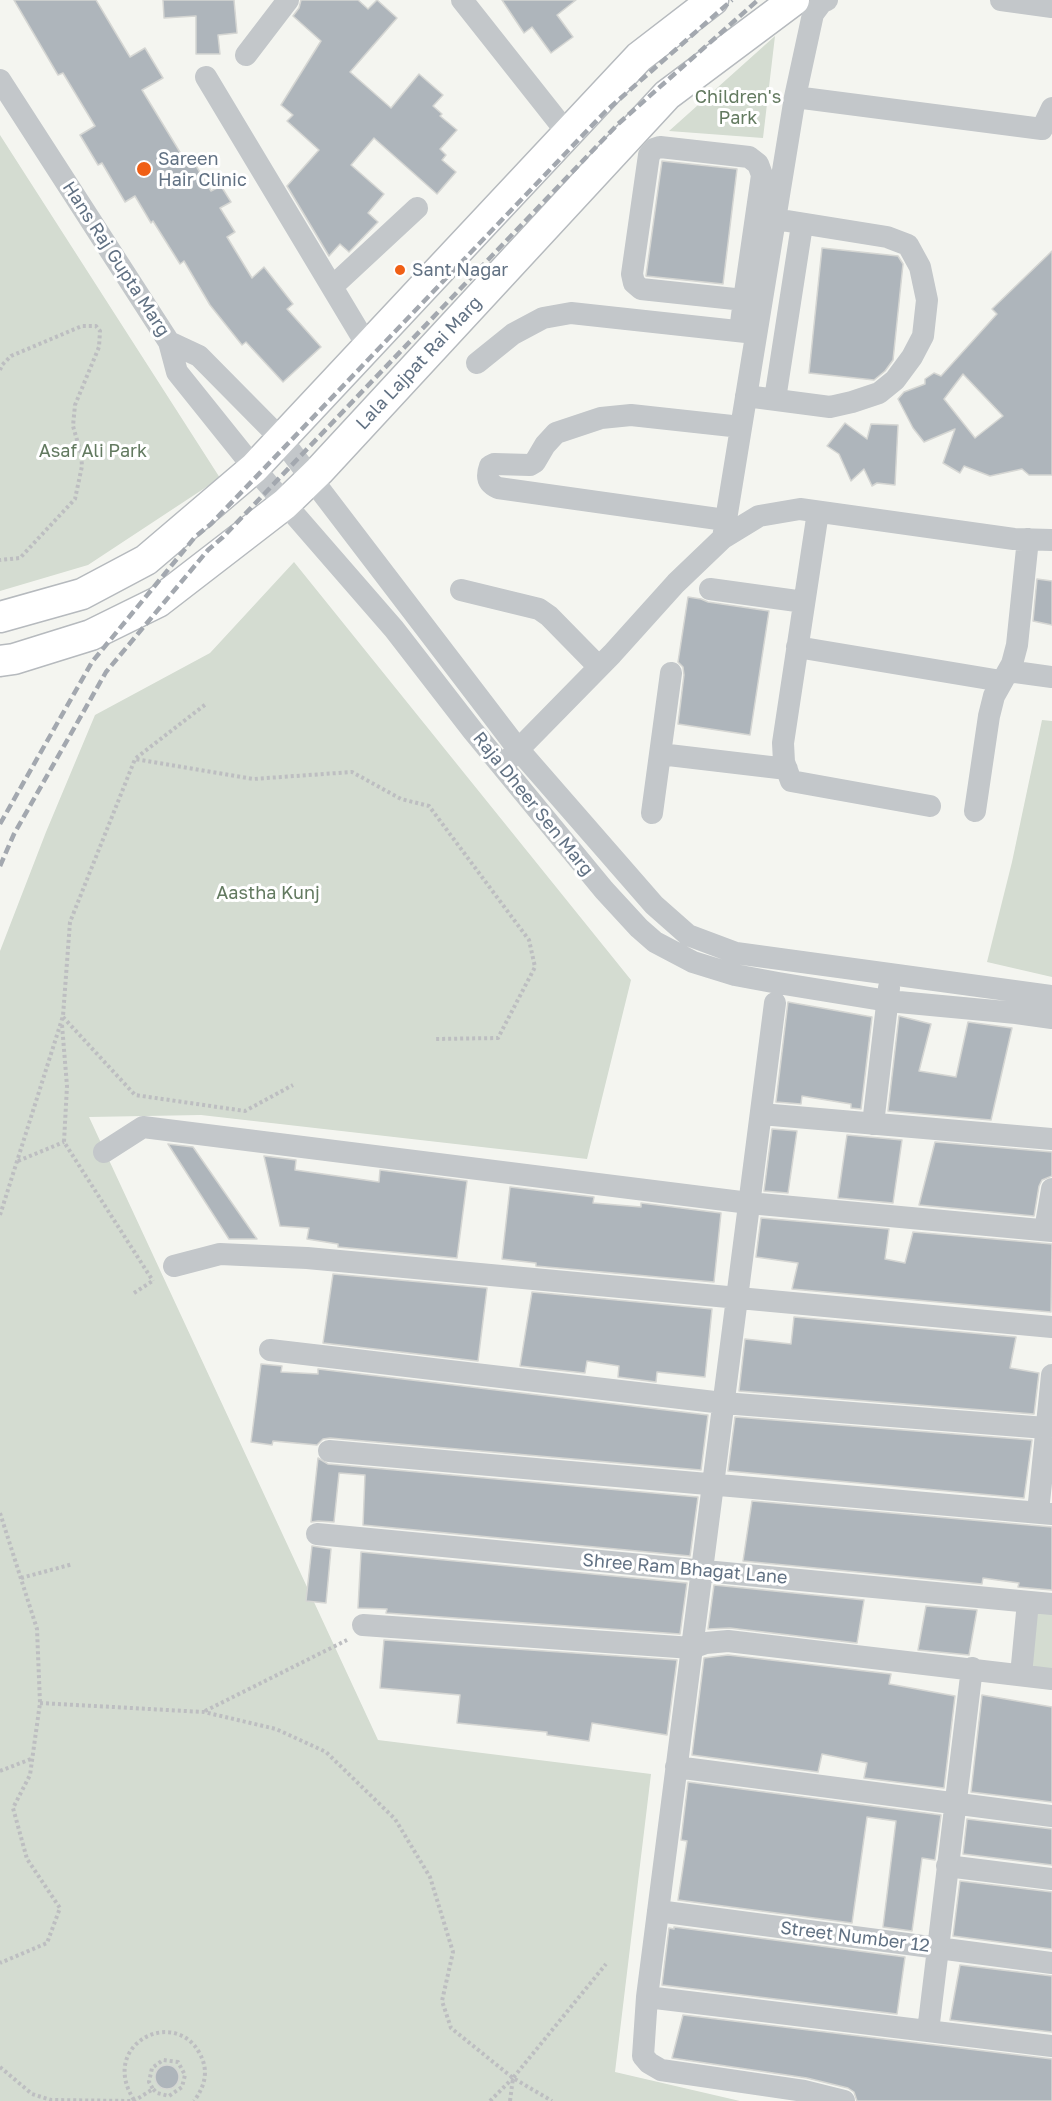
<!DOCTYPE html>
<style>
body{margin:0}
canvas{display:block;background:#f4f5f0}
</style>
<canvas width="1052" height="2101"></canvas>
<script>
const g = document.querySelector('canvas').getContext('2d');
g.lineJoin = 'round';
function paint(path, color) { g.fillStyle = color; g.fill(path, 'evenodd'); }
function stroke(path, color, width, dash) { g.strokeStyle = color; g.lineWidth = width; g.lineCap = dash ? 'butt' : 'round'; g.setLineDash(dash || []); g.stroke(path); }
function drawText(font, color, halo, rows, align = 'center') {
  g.font = font + ' "Golos Text",sans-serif'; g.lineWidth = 6; g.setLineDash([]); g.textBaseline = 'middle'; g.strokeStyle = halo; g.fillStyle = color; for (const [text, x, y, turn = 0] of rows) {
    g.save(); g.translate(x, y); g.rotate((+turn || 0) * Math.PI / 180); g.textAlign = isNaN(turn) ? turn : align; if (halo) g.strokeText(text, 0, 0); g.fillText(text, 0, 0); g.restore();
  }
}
paint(new Path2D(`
 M 775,36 L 763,138 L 669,131 Z
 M 0,135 L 220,478 L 88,565 L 0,591 Z
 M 294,562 L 631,980 L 587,1159 L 201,1115 L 89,1117 L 378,1740 L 651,1774 L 615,2072 L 740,2101 L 0,2101 L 0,951 L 46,832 L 95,715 L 210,653 Z
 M 1042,720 L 1052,721 L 1052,977 L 987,962 L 1012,862 Z
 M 1028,1602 L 1052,1604 L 1052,1674 L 1022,1668 Z`), '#d4dcd1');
const building = new Path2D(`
 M 14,0 L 96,0 L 130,57 L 145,48 L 163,78 L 142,90 L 189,167 L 195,164 L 211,191 L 221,186 L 231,202 L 220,208 L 235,232 L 227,237 L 252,278 L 264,267 L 293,304 L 287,309 L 321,347 L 283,382 L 246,342 L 242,345 L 210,305 L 184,261 L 180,264 L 153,221 L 151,223 L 135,196 L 125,202 L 102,163 L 98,165 L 80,135 L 95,126 L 63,73 L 58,75 Z
 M 163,0 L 234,0 L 237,33 L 218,35 L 220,54 L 196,54 L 196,16 L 164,18 Z
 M 301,0 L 358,0 L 368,9 L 377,0 L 397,18 L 350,72 L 391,108 L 419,74 L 443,95 L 433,106 L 442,114 L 440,116 L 457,130 L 440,149 L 446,155 L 442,160 L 456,172 L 437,194 L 374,138 L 351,165 L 384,194 L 368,213 L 378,222 L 349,252 L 340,244 L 329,256 L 287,186 L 319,150 L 287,121 L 293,115 L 281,105 L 321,41 L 293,16 L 299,8 Z
 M 502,0 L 576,0 L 557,15 L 573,37 L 551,53 L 532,27 L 524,33 Z
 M 662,161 L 737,169 L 723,284 L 646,276 Z
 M 822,248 L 898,256 L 903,264 L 893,360 L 885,371 L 874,380 L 809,373 Z
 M 1052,251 L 1052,475 L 1029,475 L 1022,469 L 990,476 L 964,466 L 960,473 L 943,463 L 955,429 L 924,442 L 913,428 L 898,399 L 904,392 L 925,384 L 925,379 L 934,373 L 941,376 L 997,314 L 992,309 ZM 963,374 L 1003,416 L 975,438 L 944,399 Z
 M 845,423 L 867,439 L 871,424 L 898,425 L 895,485 L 877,483 L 872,486 L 864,469 L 851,481 L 839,454 L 827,446 Z
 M 1037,579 L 1052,581 L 1052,625 L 1033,621 Z
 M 688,597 L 701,599 L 708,602 L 769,611 L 750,735 L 678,724 L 684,675 L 683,667 L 678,662 Z
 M 788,1002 L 872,1017 L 861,1109 L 851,1108 L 851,1104 L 802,1096 L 801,1104 L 776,1102 Z
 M 899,1016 L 931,1024 L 919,1071 L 956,1077 L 968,1022 L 1012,1028 L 991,1120 L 888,1111 Z
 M 772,1129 L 797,1131 L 788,1193 L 764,1191 Z
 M 847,1135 L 902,1140 L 893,1203 L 838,1198 Z
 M 935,1142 L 1052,1152 L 1052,1176 L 1042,1180 L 1039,1186 L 1034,1216 L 919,1205 Z
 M 168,1144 L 193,1147 L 257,1239 L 229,1239 Z
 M 264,1156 L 296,1160 L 295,1170 L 379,1182 L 380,1170 L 467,1181 L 457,1258 L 338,1247 L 338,1244 L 307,1239 L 309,1228 L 280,1226 Z
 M 510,1187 L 594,1197 L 593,1203 L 641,1207 L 641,1203 L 721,1213 L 714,1282 L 536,1266 L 536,1263 L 502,1259 Z
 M 761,1218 L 889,1229 L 885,1259 L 905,1263 L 913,1232 L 1052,1244 L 1051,1312 L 792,1289 L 798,1263 L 756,1257 Z
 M 333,1274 L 487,1288 L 478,1361 L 323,1343 Z
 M 532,1292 L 712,1309 L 705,1377 L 657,1372 L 656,1382 L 618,1377 L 619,1366 L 587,1361 L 585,1373 L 520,1366 Z
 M 794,1317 L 1016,1337 L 1010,1368 L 1039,1373 L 1034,1414 L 739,1391 L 745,1339 L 791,1344 Z
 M 261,1364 L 282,1366 L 281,1372 L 318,1374 L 318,1369 L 708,1415 L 701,1470 L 330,1438 L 323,1439 L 317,1445 L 273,1441 L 272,1445 L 251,1442 Z
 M 735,1417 L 1032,1440 L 1024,1498 L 728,1471 Z
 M 318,1458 L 328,1464 L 698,1497 L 690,1556 L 363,1525 L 365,1475 L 339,1473 L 334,1522 L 318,1521 L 311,1522 Z
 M 752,1501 L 1052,1527 L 1052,1590 L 1018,1587 L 1019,1583 L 983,1578 L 982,1584 L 743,1561 Z
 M 312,1546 L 331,1549 L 326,1603 L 306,1601 Z
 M 361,1552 L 687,1583 L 680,1634 L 386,1613 L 387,1609 L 358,1608 Z
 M 714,1585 L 864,1600 L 857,1643 L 730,1628 L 708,1629 Z
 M 926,1606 L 977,1610 L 969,1655 L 918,1650 Z
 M 384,1640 L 677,1660 L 667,1735 L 592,1723 L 589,1741 L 547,1735 L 547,1732 L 457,1723 L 460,1695 L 380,1688 Z
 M 728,1655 L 891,1674 L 889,1684 L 955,1696 L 944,1788 L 864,1778 L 867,1763 L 822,1754 L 818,1772 L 692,1755 L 704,1658 Z
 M 982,1695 L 1052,1707 L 1052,1802 L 971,1792 Z
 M 688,1782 L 941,1815 L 935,1860 L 922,1858 L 912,1931 L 883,1927 L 896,1821 L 867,1817 L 852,1923 L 678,1900 L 687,1841 L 681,1840 Z
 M 967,1819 L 1052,1829 L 1052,1865 L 963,1854 Z
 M 960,1881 L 1052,1892 L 1052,1949 L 953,1936 Z
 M 674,1927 L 905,1957 L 897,2014 L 662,1985 L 669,1928 L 674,1929 Z
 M 960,1965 L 1052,1976 L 1052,2032 L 950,2020 Z
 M 683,2015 L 1052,2059 L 1052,2101 L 857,2101 L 854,2092 L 848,2088 L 807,2078 L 672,2058 Z
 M155 2077a12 12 0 1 1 24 0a12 12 0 1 1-24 0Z`);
paint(building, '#aeb5bb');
stroke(building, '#d5d6d3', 1.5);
const major = new Path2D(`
 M 0,617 L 82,594 L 146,560 L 254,468 L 639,57 L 713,0
 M 0,661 L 14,659 L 91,635 L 158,602 L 285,504 L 319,471 L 667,95 L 794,0`);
stroke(major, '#b6babe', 33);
stroke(new Path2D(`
 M 0,370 L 2,365 L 11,356 L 82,326 L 96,326 L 100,331 L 99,347 L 75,405 L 73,426 L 81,454 L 82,466 L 75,499 L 20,558 L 0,560
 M 136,758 L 206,704
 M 63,1017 L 135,1095 L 245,1111 L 293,1085
 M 62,1025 L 67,1086 L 64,1142 L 153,1281
 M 18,1161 L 64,1142
 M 0,1215 L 63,1016 L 70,922 L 135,759 L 253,779 L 352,772 L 401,799 L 429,806 L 529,940 L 535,967 L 498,1038 L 436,1039
 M 134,1293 L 154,1280
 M 0,1513 L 37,1629 L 40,1703 L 30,1775 L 13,1808 L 27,1859 L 60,1908 L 47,1943 L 0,1963
 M 21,1578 L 73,1564
 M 40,1703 L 204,1712 L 276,1729 L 326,1752 L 395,1819 L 430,1877 L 453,1952 L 442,2001 L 451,2028 L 513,2078 L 552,2101
 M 205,1711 L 347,1640
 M 0,1771 L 31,1759
 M 0,2067 L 32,2094 L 51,2100 L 134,2101 L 153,2089 L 149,2082 L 152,2068 L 163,2060 L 178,2062 L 185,2075 L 182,2087 L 169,2096 L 157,2093 L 153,2089
 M 134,2100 C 98,2044 175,2006 200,2054 C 209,2071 205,2086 194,2101
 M 490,2101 L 513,2078
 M 510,2101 L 513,2078 L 606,1964`), '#bdbec1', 4, [3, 3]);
stroke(new Path2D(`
 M 462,0 L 568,134
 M 1001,0 L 1052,7
 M 246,55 L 288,0
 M 206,77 L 368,347
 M 0,80 L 169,342 L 199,356 L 282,440 L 518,749 L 654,905 L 688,935 L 736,953 L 1052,996
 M 795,97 L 1042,129 L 1052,108
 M 333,286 L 417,208
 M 740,331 L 744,300 L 762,175 L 758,164 L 749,157 L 660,147 L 654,149 L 649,155 L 632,274 L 634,283 L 641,289 L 744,300
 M 169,342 L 177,372 L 254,468 L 394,629 L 473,731 L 604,890 L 639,928 L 655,942 L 693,962 L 735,975 L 778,983 L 888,1001 L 1016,1013 L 1052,1018
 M 477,363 L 513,334 L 543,318 L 571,313 L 755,333
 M 746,396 L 830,407 L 852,402 L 879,393 L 895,380 L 912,357 L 923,336 L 927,300 L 920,267 L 908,245 L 887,237 L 775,219
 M 775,399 L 802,225
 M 818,512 L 783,743 L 784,762 L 791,781 L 930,806
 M 725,520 L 498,488 C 487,483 486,477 490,466 L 494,464 L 530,465 L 535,462 L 545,445 L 556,433 L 601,418 L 631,415 L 741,427
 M 723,538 L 795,97 L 813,14 L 822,2 L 827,0
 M 710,589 L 804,602
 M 461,590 L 539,609 L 549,616 L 599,667
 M 797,647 L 1001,681
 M 1008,671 L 1052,677
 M 660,754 L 787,769
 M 508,760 L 612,654 L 676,583 L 723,538 L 759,516 L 800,509 L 1014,539 L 1052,540
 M 975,811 L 989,716 L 994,696 L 1012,664 L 1017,645 L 1028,539
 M 652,813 L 671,673
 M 775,1003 L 647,1997 L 643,2056 L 649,2063 L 661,2070 L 804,2091 L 844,2101
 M 761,1114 L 1052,1139
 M 873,1124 L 889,988
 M 104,1152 L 143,1127 L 749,1203 L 1052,1231
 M 1045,1230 L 1052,1189
 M 174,1266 L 220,1254 L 307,1258 L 1052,1327
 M 270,1350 L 723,1403 L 1046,1428
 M 329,1451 L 1052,1514
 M 1038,1512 L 1052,1375
 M 317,1534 L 1052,1604
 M 363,1625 L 692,1648 L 706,1643 L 728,1641 L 1052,1679
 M 1021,1675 L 1028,1602
 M 676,1767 L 1052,1816
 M 947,1866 L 1052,1879
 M 658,1911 L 1052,1963
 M 647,1997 L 1052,2046
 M 928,2031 L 972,1668`), '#c3c7ca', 22);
stroke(major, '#fff', 30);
stroke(new Path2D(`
 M 0,824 L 92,662 L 195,537 L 211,524 L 606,111 L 732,0
 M 0,866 L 14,834 L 106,672 L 208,550 L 223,537 L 618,124 L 758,0`), '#a3a8af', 4.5, [9, 4.5]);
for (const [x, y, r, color] of [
 [144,169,8,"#f05f15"],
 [400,270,6,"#f05f15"]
]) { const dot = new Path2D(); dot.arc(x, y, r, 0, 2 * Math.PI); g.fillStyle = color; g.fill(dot); stroke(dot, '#fff', 2); }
drawText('18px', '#637a60', '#fff', [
 ["Children's",738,97],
 ["Park",738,118],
 ["Asaf Ali Park",93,451],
 ["Aastha Kunj",268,893]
]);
drawText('18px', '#617183', '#fff', [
 ["Sareen",158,159],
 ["Hair Clinic",158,180],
 ["Sant Nagar",412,270]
], 'left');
drawText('18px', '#617183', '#fff', [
 ["Hans Raj Gupta Marg",116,259,57],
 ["Lala Lajpat Rai Marg",419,363,-47],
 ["Raja Dheer Sen Marg",533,804,51],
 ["Shree Ram Bhagat Lane",685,1569,5],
 ["Street Number 12",855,1937,7]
]);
</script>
